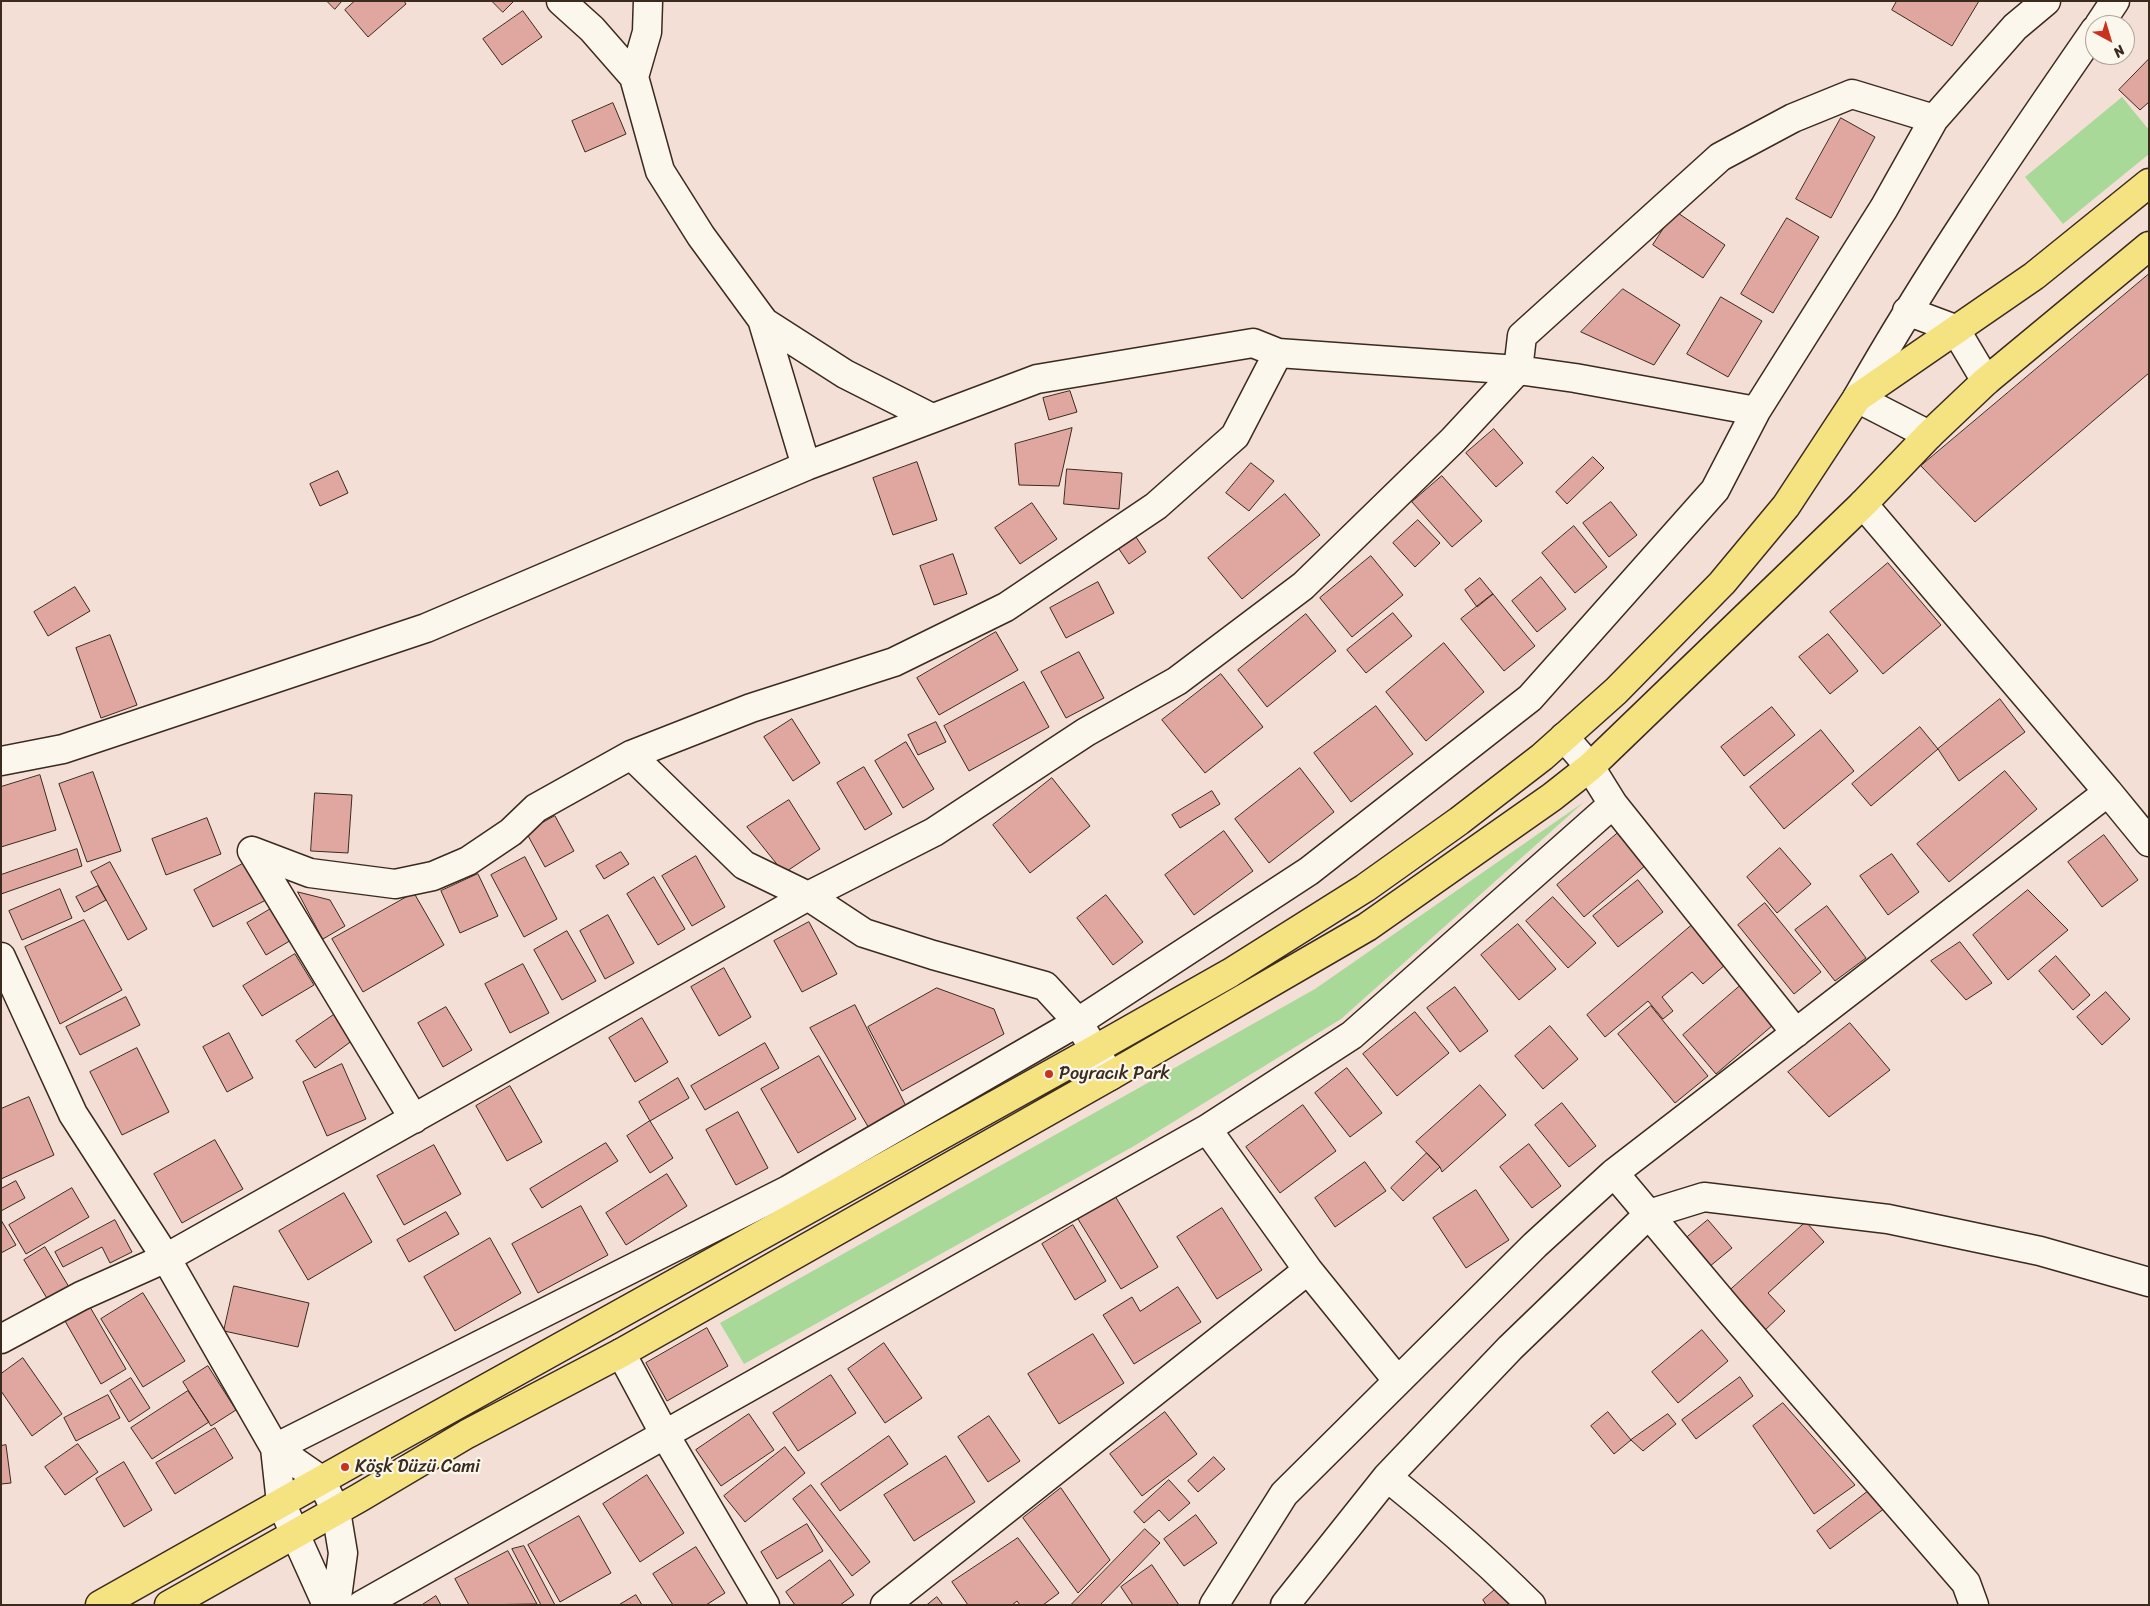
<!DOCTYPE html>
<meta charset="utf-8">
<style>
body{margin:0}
#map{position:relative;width:2150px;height:1606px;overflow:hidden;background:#f3dfd5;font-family:Sriracha,sans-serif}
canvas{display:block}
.frame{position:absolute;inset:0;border:2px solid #3b2a1e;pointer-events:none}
.north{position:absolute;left:2085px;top:15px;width:50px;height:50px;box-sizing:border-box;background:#fbf7ec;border:1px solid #aea59a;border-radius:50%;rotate:141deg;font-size:14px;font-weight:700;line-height:20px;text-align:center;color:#3b2a1e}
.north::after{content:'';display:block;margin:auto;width:18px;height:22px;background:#c8321e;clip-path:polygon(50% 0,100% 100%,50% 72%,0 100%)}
</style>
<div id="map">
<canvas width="2150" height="1606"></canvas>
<div class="frame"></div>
<div class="north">N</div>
</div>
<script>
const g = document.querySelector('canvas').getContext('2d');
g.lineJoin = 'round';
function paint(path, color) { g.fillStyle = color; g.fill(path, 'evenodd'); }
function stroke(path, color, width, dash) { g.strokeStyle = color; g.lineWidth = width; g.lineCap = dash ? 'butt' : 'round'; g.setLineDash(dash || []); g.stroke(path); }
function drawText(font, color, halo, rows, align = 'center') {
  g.font = font + ' Sriracha,sans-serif'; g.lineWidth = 4.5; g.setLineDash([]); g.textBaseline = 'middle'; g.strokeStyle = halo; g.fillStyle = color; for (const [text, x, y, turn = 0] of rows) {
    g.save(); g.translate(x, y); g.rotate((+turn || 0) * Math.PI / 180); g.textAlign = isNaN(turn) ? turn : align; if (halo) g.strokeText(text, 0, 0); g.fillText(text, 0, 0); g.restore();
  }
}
paint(new Path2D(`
 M 2122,97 L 2149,130 L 2149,154 L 2063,224 L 2025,177 Z
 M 1584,802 L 1341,1019 L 1134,1146 L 744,1364 L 720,1323 L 1315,989 Z`), '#a9d998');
const building = new Path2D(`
 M 327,1 L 342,1 L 335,9 Z
 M 355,1 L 404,1 L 406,4 L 368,37 L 345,10 Z
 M 492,1 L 514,1 L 503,12 Z
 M 1897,1 L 1979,1 L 1952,46 L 1892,10 Z
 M 523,11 L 542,37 L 502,65 L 483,39 Z
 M 2149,59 L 2149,102 L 2140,110 L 2119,90 Z
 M 613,103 L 626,134 L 585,152 L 572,121 Z
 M 1841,118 L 1875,137 L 1831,218 L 1796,199 Z
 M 1675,211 L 1725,245 L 1703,278 L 1653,245 Z
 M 1787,218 L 1819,237 L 1773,313 L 1741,294 Z
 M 2149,274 L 2149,373 L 1975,522 L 1921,466 Z
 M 1623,289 L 1680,325 L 1654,365 L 1581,332 Z
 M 1721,297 L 1762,321 L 1728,377 L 1687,354 Z
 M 1070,391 L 1077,412 L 1049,420 L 1043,398 Z
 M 1072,428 L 1059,486 L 1019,485 L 1015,444 Z
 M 1494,429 L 1523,463 L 1496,487 L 1466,453 Z
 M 1593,457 L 1604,468 L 1567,504 L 1556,492 Z
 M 917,462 L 937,520 L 893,535 L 873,478 Z
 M 1251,463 L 1274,481 L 1249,511 L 1226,493 Z
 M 1067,469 L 1122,473 L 1119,509 L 1064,504 Z
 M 338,471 L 348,493 L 320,506 L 310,484 Z
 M 1442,476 L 1482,521 L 1452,547 L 1412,502 Z
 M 1285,494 L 1320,535 L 1242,599 L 1208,558 Z
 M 1611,502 L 1637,535 L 1609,557 L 1583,523 Z
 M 1032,503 L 1057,539 L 1020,564 L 995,528 Z
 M 1418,520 L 1440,543 L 1415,567 L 1393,543 Z
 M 1574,526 L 1607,567 L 1575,593 L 1542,553 Z
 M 1136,537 L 1146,552 L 1129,564 L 1119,549 Z
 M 953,554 L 967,594 L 934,605 L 920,566 Z
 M 1371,556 L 1403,595 L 1352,637 L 1320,598 Z
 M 1888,563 L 1941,625 L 1883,674 L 1830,612 Z
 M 1541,577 L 1566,609 L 1537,632 L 1512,601 Z
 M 1480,578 L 1493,594 L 1477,607 L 1465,590 Z
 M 1098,582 L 1114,613 L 1066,638 L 1050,608 Z
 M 75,587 L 90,611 L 48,636 L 34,612 Z
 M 1493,594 L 1535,646 L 1504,671 L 1461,619 Z
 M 1393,613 L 1412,636 L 1366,673 L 1347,650 Z
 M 1306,614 L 1336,651 L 1267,707 L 1238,670 Z
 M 996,632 L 1018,670 L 939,715 L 917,678 Z
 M 1828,634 L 1858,671 L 1830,694 L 1799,657 Z
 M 110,635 L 137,705 L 101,718 L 76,648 Z
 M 1444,643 L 1484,692 L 1426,741 L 1386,692 Z
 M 1079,652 L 1104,698 L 1066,718 L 1041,672 Z
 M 1221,674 L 1263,727 L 1205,773 L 1162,720 Z
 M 1024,682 L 1049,727 L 969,771 L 944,726 Z
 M 2000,699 L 2025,732 L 1959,781 L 1938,749 Z
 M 1376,706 L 1413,754 L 1351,802 L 1314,753 Z
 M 1772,707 L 1795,735 L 1744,776 L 1721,747 Z
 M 792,719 L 820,763 L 793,781 L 764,737 Z
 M 936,722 L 946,742 L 918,755 L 908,735 Z
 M 1920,727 L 1938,749 L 1871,806 L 1852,784 Z
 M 1821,730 L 1854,771 L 1784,829 L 1750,787 Z
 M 906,742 L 934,789 L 903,808 L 875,761 Z
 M 864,767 L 892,814 L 865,830 L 837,783 Z
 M 1300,768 L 1334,812 L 1269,863 L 1235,819 Z
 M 2005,771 L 2037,809 L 1949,882 L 1917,844 Z
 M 93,772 L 121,851 L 87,862 L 59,784 Z
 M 40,775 L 56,830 L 1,847 L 1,787 Z
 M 1052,778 L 1090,826 L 1030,873 L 993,825 Z
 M 1212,791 L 1220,804 L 1180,828 L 1172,815 Z
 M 315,793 L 352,795 L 348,853 L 311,851 Z
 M 789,800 L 820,849 L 784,873 L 747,827 Z
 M 555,816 L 574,851 L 545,867 L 526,832 Z
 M 207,818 L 221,854 L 166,875 L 152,839 Z
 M 1224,831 L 1253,871 L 1194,915 L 1165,875 Z
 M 1619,832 L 1646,865 L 1584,917 L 1557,885 Z
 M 2104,835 L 2138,880 L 2102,907 L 2068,862 Z
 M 1780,848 L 1811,884 L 1777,913 L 1747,877 Z
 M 77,849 L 82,866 L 1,894 L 1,875 Z
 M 621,852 L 629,864 L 604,879 L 596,866 Z
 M 1892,854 L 1919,892 L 1888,915 L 1860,876 Z
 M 696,856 L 725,907 L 692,926 L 662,876 Z
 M 525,857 L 557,919 L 524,937 L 491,875 Z
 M 248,861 L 268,899 L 213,927 L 194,890 Z
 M 110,862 L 147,929 L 128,940 L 91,872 Z
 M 478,874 L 498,916 L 460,933 L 441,891 Z
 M 654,877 L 685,929 L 658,945 L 627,894 Z
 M 1638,880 L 1663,912 L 1618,947 L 1593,916 Z
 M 98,886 L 106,900 L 84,912 L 76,897 Z
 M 60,889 L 72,918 L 22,940 L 9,911 Z
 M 2028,890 L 2068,930 L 2008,980 L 1973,935 Z
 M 298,892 L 330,900 L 345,926 L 323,939 Z
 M 414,893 L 444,945 L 363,992 L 332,939 Z
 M 1106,895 L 1143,942 L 1113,965 L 1077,918 Z
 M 1553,897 L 1596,943 L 1568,968 L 1526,921 Z
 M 1765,903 L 1821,972 L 1794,994 L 1738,925 Z
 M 1827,906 L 1866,958 L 1835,981 L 1795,930 Z
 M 274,907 L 293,939 L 266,955 L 247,923 Z
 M 608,915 L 634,963 L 605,979 L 580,931 Z
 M 84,920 L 122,990 L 60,1024 L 25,947 Z
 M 809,922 L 837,974 L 802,992 L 774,941 Z
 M 1518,924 L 1556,969 L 1519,1000 L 1481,955 Z
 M 1692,925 L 1726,964 L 1703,984 L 1692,972 L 1662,997 L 1673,1011 L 1663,1019 L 1648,1001 L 1605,1037 L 1587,1015 Z
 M 567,931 L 596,981 L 562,1000 L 534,950 Z
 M 1960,942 L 1992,983 L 1966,1000 L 1931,961 Z
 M 295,954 L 314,985 L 262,1016 L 243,986 Z
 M 2056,956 L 2090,995 L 2073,1010 L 2039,971 Z
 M 523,964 L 549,1013 L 510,1033 L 485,984 Z
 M 724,968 L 751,1017 L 719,1036 L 691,987 Z
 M 1740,986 L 1773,1025 L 1716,1074 L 1683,1035 Z
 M 1455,987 L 1488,1031 L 1460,1052 L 1427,1008 Z
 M 937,988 L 994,1009 L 1004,1034 L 902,1091 L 868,1027 Z
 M 2106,992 L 2130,1019 L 2102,1045 L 2077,1017 Z
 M 126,997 L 140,1025 L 80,1055 L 66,1027 Z
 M 855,1005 L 908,1110 L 870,1130 L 810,1028 Z
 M 1651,1006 L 1708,1076 L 1675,1103 L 1618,1034 Z
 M 446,1007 L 472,1050 L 443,1067 L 418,1023 Z
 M 1415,1012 L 1449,1053 L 1397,1096 L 1363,1054 Z
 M 335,1014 L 353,1040 L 315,1068 L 296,1041 Z
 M 642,1018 L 668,1062 L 635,1082 L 609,1038 Z
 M 1850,1023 L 1890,1070 L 1829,1117 L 1788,1072 Z
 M 1550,1026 L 1578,1059 L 1543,1089 L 1515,1056 Z
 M 229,1033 L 253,1078 L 227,1092 L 203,1047 Z
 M 765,1043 L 779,1068 L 705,1110 L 691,1086 Z
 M 137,1048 L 169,1112 L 122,1135 L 90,1072 Z
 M 819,1056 L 856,1119 L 798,1153 L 761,1089 Z
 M 342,1064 L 366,1119 L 327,1136 L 303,1082 Z
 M 1347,1068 L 1382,1113 L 1350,1137 L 1315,1093 Z
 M 678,1078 L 689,1098 L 650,1121 L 639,1102 Z
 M 1480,1085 L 1506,1115 L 1442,1172 L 1440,1167 L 1416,1142 Z
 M 510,1086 L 542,1142 L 507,1161 L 476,1106 Z
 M 29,1097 L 54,1155 L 1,1179 L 1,1109 Z
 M 1562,1103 L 1596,1146 L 1569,1167 L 1535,1125 Z
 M 1303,1105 L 1336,1151 L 1280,1193 L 1246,1147 Z
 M 738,1112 L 768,1168 L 736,1185 L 706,1130 Z
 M 650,1121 L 673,1158 L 650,1173 L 627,1136 Z
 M 215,1140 L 243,1189 L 182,1223 L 154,1174 Z
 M 606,1143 L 618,1161 L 542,1208 L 530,1189 Z
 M 1529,1144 L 1561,1186 L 1532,1208 L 1500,1167 Z
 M 434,1145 L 461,1194 L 404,1225 L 377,1176 Z
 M 1427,1153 L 1440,1167 L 1403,1201 L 1391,1188 Z
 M 1365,1162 L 1386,1191 L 1335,1227 L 1315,1198 Z
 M 667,1174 L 687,1206 L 626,1245 L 606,1213 Z
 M 16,1181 L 25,1198 L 1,1211 L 1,1189 Z
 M 72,1188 L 89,1217 L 26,1254 L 9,1225 Z
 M 1476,1190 L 1509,1240 L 1466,1268 L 1433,1218 Z
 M 344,1193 L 372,1242 L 308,1280 L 279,1231 Z
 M 1115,1196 L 1158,1267 L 1121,1289 L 1078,1219 Z
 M 581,1206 L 608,1255 L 538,1293 L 512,1244 Z
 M 1222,1208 L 1262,1270 L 1217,1299 L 1177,1237 Z
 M 446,1212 L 459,1234 L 409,1262 L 397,1240 Z
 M 1,1220 L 16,1245 L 1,1253 Z
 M 115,1220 L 132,1252 L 110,1263 L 102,1247 L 63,1267 L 55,1252 Z
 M 1708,1220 L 1732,1248 L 1709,1267 L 1685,1239 Z
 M 1806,1222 L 1824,1242 L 1768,1293 L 1785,1311 L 1762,1333 L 1727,1293 Z
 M 1073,1225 L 1106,1281 L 1075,1300 L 1042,1244 Z
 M 490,1238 L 521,1293 L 455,1331 L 424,1277 Z
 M 45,1247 L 69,1287 L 48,1300 L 24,1260 Z
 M 234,1286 L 309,1303 L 298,1347 L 224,1331 Z
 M 1178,1287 L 1201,1322 L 1134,1364 L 1103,1315 L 1132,1297 L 1140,1311 Z
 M 143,1293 L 185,1361 L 143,1387 L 101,1319 Z
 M 90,1307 L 126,1369 L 101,1384 L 65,1321 Z
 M 707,1328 L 728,1366 L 667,1401 L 646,1363 Z
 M 1702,1330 L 1728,1361 L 1678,1403 L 1652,1372 Z
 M 1093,1334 L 1124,1383 L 1059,1424 L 1028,1374 Z
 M 884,1343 L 922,1398 L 885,1423 L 848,1369 Z
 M 23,1358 L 62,1414 L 32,1436 L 1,1391 L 1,1374 Z
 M 208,1366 L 236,1410 L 211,1426 L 183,1382 Z
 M 831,1375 L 856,1413 L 798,1451 L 773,1413 Z
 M 1740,1377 L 1753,1396 L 1696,1439 L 1682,1420 Z
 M 131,1378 L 150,1408 L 129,1422 L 110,1391 Z
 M 188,1391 L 209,1422 L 152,1459 L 131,1428 Z
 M 108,1395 L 120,1418 L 76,1441 L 64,1418 Z
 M 1783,1403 L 1855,1485 L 1814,1514 L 1753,1426 Z
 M 1165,1412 L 1197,1454 L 1142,1496 L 1110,1454 Z
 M 1608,1412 L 1631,1440 L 1614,1454 L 1591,1426 Z
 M 749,1414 L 774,1450 L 721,1486 L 696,1450 Z
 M 1668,1414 L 1676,1424 L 1643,1451 L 1631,1440 Z
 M 989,1416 L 1020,1461 L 988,1482 L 958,1437 Z
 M 215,1428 L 233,1458 L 175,1494 L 156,1463 Z
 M 889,1436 L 908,1464 L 840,1511 L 821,1484 Z
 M 78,1444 L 98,1472 L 65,1495 L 45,1467 Z
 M 6,1445 L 11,1483 L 1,1484 L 1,1446 Z
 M 785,1447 L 805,1473 L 745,1522 L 724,1496 Z
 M 946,1456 L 975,1502 L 914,1541 L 884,1495 Z
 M 1214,1457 L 1225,1469 L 1198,1492 L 1188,1481 Z
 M 124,1462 L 152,1510 L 124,1527 L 96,1479 Z
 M 647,1475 L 684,1533 L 640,1562 L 603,1504 Z
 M 1169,1480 L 1190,1503 L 1169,1521 L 1159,1510 L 1144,1523 L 1134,1512 Z
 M 811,1485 L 870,1562 L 852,1576 L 793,1499 Z
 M 1061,1488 L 1110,1560 L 1078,1593 L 1023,1518 Z
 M 1871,1489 L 1885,1508 L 1830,1549 L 1817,1531 Z
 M 1196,1515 L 1217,1543 L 1184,1566 L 1164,1539 Z
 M 579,1516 L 611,1573 L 560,1602 L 528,1545 Z
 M 807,1524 L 823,1551 L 777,1579 L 761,1552 Z
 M 1145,1529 L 1160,1543 L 1100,1605 L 1071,1605 Z
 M 1018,1538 L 1059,1593 L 1043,1605 L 1020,1605 L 1017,1601 L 1012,1605 L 968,1605 L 952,1582 Z
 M 524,1546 L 555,1605 L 541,1605 L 512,1549 Z
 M 696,1547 L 725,1593 L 706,1605 L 673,1605 L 653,1574 Z
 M 508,1551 L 537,1604 L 469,1605 L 455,1579 Z
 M 830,1560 L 854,1595 L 840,1605 L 795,1605 L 786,1592 Z
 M 1152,1565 L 1179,1605 L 1133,1605 L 1121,1587 Z
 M 1498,1587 L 1514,1605 L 1486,1605 L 1483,1600 Z
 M 636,1595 L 642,1605 L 619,1605 Z
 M 436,1596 L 441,1605 L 422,1605 Z
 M 937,1597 L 943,1605 L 927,1605 Z`);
paint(building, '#e0a6a0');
stroke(building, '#3b2a1e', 1);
const minor = new Path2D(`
 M 561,1 L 592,29 L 634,77
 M 648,1 L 647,32 L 634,77 L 660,171 L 701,236 L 764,322 L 845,374 L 932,418
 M 2099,25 L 2115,1
 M 1907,311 L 1955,329 L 1986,381
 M 762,319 L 806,466
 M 1929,435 L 1857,398 C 1929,271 2012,150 2095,30
 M 631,755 L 744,865 L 808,896 L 864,933 L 933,955 L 1045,986 L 1078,1022 L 1110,1076
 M 1,761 L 63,749 L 426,628 L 806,466 L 1037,379 L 1253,343 L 1278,353 L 1518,370 L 1575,378 L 1756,411
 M 2108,792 L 2149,842
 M 1613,804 L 1796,1033
 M 252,851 L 310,873 L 395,884 L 433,876 L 468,861 L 511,832 L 536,808 L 631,755 L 751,708 L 894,662 L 1006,607 L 1156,506 L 1235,436 L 1278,353
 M 252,851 L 414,1119
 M 1,957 L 73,1114 L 166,1258 L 275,1448 L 281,1503 L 327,1605
 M 1207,1129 L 1308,1270 L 1397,1380
 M 1614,1173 L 1730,1311 L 1966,1583 L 1974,1605
 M 1,1339 L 81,1296 L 166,1258 L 808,896 L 934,832 L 1086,732 L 1177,681 L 1303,586 L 1453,440 L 1518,370 L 1522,336 L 1720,157 L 1793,118 L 1852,94 L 1934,119
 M 621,1353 L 665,1435 L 765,1605
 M 275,1448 L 788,1190 L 1078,1022 L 1309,871 L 1530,698 L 1715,490 L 1756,411 L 1884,208 L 1934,119 L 2015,27 L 2046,1
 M 275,1448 L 321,1480 L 336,1511 L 343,1553 L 336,1605
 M 1387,1477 C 1437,1517 1485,1559 1531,1605
 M 362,1605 L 1207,1129 L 1352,1035 L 1613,804 L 1590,767 L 1564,737
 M 885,1605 L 1308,1270
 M 1214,1605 L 1284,1494 L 1535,1245 L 1614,1173 L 2108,792 L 1863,504
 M 1285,1605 L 1387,1477 L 1510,1348 L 1649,1214 L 1704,1197 L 1888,1219 L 2040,1251 L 2149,1282`);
const major = new Path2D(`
 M 100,1605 L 345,1467 L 1094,1050 L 1230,973 L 1365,888 L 1459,821 L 1542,757 L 1616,691 L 1722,583 L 1786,506 L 1857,398 L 2034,276 L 2149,183
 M 169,1605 L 359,1498 L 467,1434 L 621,1353 L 1110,1076 L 1367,927 L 1552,797 L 1590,767 L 1863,504 L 1929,435 L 1986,381 L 2149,246`);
stroke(minor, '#3b2a1e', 31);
stroke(major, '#3b2a1e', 31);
stroke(minor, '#fbf7ec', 28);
stroke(major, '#f5e382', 28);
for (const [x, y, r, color] of [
 [1049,1074,5,"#c8321e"],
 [345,1467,5,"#c8321e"]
]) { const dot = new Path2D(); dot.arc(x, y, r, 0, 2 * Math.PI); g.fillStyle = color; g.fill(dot); stroke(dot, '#fbf7ec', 2); }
drawText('18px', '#3b2a1e', '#fbf7ec', [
 ["Poyracık Park",1059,1074],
 ["Köşk Düzü Cami",355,1467]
], 'left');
</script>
